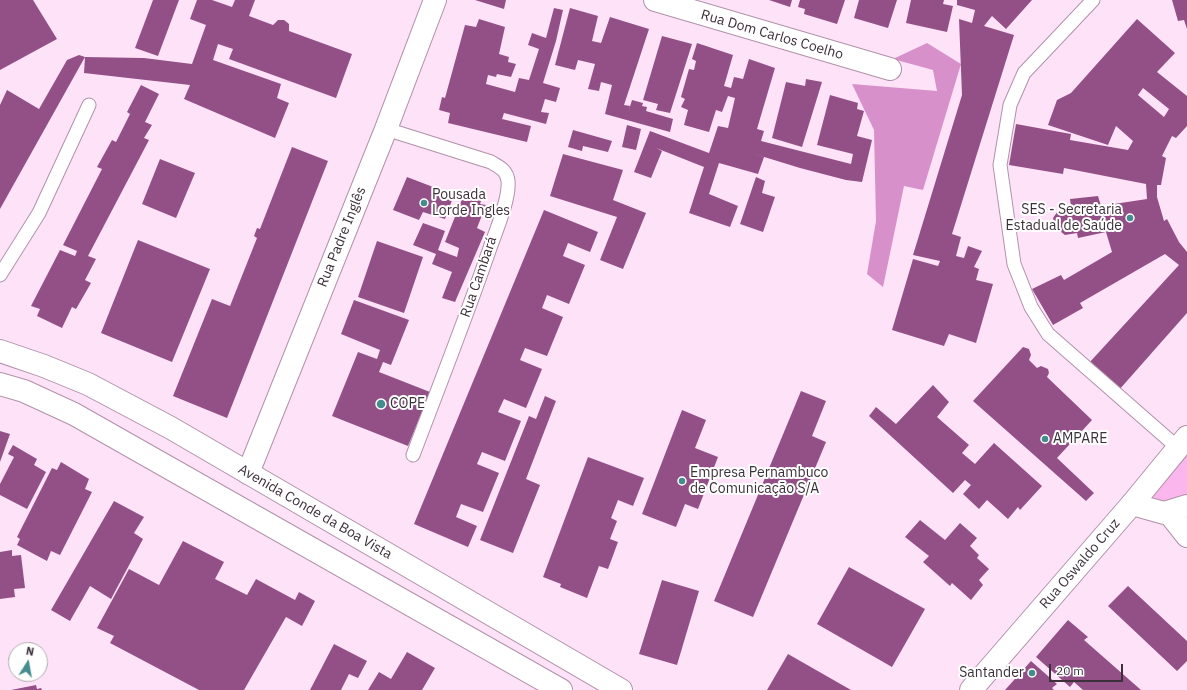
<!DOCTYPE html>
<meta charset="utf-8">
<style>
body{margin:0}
#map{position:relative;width:1187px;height:690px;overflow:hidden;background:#fee3f8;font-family:"IBM Plex Sans",sans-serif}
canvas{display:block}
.north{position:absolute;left:8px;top:642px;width:40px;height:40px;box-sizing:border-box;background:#fff;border:1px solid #b1acb0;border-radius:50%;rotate:11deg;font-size:11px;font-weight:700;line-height:16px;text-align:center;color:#3c303a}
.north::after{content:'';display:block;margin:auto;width:14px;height:18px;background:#448c8d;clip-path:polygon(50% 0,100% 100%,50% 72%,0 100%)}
.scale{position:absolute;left:1049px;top:664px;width:74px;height:18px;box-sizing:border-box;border:2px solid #3c303a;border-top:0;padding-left:5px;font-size:12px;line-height:14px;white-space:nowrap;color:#3c303a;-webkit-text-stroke:3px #fff;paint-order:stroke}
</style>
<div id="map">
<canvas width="1187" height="690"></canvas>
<div class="north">N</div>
<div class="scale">20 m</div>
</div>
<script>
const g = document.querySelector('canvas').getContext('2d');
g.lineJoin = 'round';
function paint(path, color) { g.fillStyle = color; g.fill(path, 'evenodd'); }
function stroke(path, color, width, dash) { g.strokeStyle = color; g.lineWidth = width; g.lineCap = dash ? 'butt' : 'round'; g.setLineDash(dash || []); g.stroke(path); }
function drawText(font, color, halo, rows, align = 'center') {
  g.font = font + ' "IBM Plex Sans",sans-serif'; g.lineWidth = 4; g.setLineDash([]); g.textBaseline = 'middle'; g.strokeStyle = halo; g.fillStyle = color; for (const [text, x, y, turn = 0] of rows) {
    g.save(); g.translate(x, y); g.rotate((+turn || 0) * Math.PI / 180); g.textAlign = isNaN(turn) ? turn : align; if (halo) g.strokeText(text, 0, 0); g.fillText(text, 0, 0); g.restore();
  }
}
paint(new Path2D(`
 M 1187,450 L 1187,500 L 1181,503 L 1151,502 L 1149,493 Z`), '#fab6ed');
paint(new Path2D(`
 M 927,43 L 961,64 L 923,190 L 904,186 L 883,287 L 867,274 L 876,221 L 874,130 L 852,84 L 937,91 L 933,70 L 893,59 Z`), '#d890ca');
paint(new Path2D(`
 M 0,0 L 33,0 L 57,39 L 0,70 Z
 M 153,0 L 179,0 L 158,56 L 135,48 Z
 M 197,0 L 212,0 L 232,7 L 235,0 L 255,0 L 249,16 L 273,25 L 278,20 L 284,20 L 289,24 L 289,31 L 352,54 L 336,98 L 229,59 L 233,49 L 218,44 L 213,60 L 281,84 L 277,98 L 289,103 L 275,138 L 184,99 L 190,85 L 84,73 L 85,57 L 0,209 L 0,105 L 7,90 L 39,109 L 67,60 L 79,55 L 85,57 L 144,58 L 192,64 L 206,25 L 190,19 Z
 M 475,0 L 506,0 L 504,9 Z
 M 769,0 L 792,0 L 790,7 Z
 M 800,0 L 845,0 L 837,24 L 804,14 L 805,9 L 798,7 Z
 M 859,0 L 897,0 L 888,28 L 854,18 Z
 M 911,0 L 944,0 L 943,4 L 953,6 L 947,32 L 906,23 Z
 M 957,0 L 1032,0 L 1006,29 L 992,16 L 984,26 L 1014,35 L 952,234 L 961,237 L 956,256 L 964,258 L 968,246 L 982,251 L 974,267 L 979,269 L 976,280 L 993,284 L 976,343 L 949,334 L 944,346 L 892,330 L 913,259 L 938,266 L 940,261 L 913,255 L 962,95 L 959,19 L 972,23 L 975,10 L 957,5 Z
 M 1172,0 L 1187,0 L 1187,29 L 1184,20 L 1178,21 Z
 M 554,8 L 563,10 L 556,41 L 543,83 L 560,88 L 556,102 L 545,99 L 541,112 L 549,113 L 546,124 L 504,113 L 502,119 L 531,126 L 527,142 L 448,123 L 450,113 L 439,110 L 442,97 L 445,98 L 465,25 L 476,27 L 479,19 L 505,27 L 499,54 L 509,57 L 508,62 L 516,64 L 511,77 L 497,74 L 496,77 L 488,75 L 486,84 L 515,92 L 519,78 L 529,80 L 539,49 L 528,45 L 532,33 L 546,38 Z
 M 570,8 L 598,16 L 592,41 L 601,43 L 610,17 L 649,29 L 624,105 L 630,106 L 628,113 L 632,100 L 643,103 L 642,106 L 647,107 L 646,111 L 673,119 L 670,132 L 605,114 L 612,85 L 601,82 L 599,91 L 588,89 L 595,64 L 578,60 L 575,70 L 555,65 Z
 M 1137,19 L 1175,53 L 1157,72 L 1187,96 L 1187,126 L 1176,138 L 1172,136 L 1162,156 L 1166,158 L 1161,185 L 1157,185 L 1157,197 L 1164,221 L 1167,219 L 1179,242 L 1187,252 L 1187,313 L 1119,390 L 1089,363 L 1179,265 L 1165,254 L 1080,303 L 1083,308 L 1053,325 L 1032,289 L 1061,275 L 1064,280 L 1112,252 L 1106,232 L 1078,238 L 1077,233 L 1065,235 L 1056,228 L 1053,218 L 1060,208 L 1071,206 L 1070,199 L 1098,196 L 1101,206 L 1147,199 L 1146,184 L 1064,168 L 1063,174 L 1009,165 L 1016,124 L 1071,134 L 1070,140 L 1128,150 L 1133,141 L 1116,126 L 1108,145 L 1048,125 L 1057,100 L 1071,93 ZM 1143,88 L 1169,109 L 1164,117 L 1138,95 Z
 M 662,36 L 692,44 L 670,113 L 656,110 L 658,104 L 643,100 Z
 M 697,43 L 733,55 L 724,86 L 731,88 L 734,77 L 743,79 L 749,59 L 775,68 L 757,129 L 764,131 L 761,141 L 851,164 L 853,154 L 817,145 L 830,95 L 858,103 L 857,109 L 864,111 L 857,136 L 872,140 L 862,182 L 846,180 L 800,168 L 748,152 L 764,157 L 758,174 L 719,163 L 709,194 L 738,206 L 730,227 L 689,213 L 704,167 L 656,148 L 662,151 L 651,178 L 634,172 L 650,131 L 709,153 L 718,126 L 728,128 L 735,98 L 728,96 L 722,112 L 716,110 L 709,132 L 684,125 L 688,110 L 681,107 L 685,99 L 681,97 L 689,69 L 694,70 L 696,61 L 692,59 Z
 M 806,79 L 822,82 L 802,147 L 772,138 L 786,82 L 805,86 Z
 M 141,85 L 159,94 L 145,122 L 152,125 L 144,138 L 149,140 L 88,256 L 96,259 L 85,280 L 91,283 L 76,309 L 72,307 L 62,328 L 37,316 L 40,309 L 31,306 L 60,250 L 75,256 L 77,251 L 63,245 L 102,169 L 97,167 L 112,140 L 116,142 L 130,114 L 127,112 Z
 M 627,125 L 641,129 L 636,150 L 622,147 Z
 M 573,130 L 612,141 L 608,152 L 583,146 L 582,151 L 568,147 Z
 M 292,147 L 328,161 L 227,418 L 173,396 L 212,299 L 230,306 L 257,238 L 254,236 L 257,228 L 260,229 Z
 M 563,154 L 623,170 L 613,200 L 646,213 L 623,269 L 600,260 L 617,217 L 550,196 Z
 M 160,159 L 195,173 L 176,218 L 142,204 Z
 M 407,177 L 454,195 L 445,219 L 423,212 L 419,220 L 393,210 Z
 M 756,177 L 765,181 L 762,193 L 775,197 L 763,232 L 740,224 Z
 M 466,189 L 483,195 L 480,204 L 486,205 L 477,228 L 485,232 L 455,302 L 442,298 L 452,272 L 432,264 L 436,254 L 413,245 L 423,223 L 445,231 L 438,250 L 457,257 L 459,248 L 445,242 Z
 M 544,210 L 598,232 L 590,252 L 568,243 L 563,256 L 585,265 L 569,304 L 547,295 L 542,308 L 563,317 L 547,356 L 525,348 L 520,360 L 542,369 L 526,408 L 504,399 L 498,412 L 521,421 L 505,461 L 482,452 L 477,464 L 499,473 L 483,512 L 461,504 L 456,517 L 477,526 L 468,547 L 414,524 Z
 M 138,240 L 210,269 L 172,362 L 101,333 Z
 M 377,241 L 423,257 L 404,313 L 358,297 Z
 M 354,300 L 409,320 L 391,365 L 383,362 L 379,372 L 430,392 L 408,446 L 332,416 L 358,352 L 377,359 L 380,350 L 341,334 Z
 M 1023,347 L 1029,349 L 1031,355 L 1029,360 L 1037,368 L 1041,366 L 1048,369 L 1049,373 L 1047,377 L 1092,420 L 1057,458 L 1094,493 L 1086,501 L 973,401 Z
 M 933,385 L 949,402 L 937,417 L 969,445 L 962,453 L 975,464 L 994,443 L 1042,486 L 1020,510 L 1018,507 L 1008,519 L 987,500 L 979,509 L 963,494 L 971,485 L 965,480 L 953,493 L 869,416 L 876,407 L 896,424 Z
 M 801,391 L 826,401 L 812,436 L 826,442 L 753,617 L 714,601 Z
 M 545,396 L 556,401 L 526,479 L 540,485 L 513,553 L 480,540 L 529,416 L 536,419 Z
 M 682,410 L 706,420 L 695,448 L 718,457 L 698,509 L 685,504 L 676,527 L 642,514 Z
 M 0,431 L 10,434 L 0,462 Z
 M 13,445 L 37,459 L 34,465 L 46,472 L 27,509 L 0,495 L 0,484 L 14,457 L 8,454 Z
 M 588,457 L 644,478 L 633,506 L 618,500 L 611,518 L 617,521 L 610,539 L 618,542 L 608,569 L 599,566 L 587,598 L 560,587 L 561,584 L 543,577 Z
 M 61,462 L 89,479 L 85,489 L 92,492 L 60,555 L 51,551 L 47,561 L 17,545 L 20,539 L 17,537 L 52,468 L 57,470 Z
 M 114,501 L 144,517 L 134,533 L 143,539 L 111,599 L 90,586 L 70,621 L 51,610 Z
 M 920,520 L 945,540 L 960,523 L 977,538 L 970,546 L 979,555 L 977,558 L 989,569 L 979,580 L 983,585 L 971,600 L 952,583 L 950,586 L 923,562 L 929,556 L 905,537 Z
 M 183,541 L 224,562 L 215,579 L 247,595 L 256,579 L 295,600 L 299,592 L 315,601 L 302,626 L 286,617 L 244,690 L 199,690 L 110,643 L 114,636 L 97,628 L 129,569 L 159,585 Z
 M 12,550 L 12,556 L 21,555 L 25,588 L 14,589 L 15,597 L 0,599 L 0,552 Z
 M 849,567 L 925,609 L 892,667 L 817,624 Z
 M 662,580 L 699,591 L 677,665 L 639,654 Z
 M 1128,586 L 1187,641 L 1187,661 L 1177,671 L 1108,606 Z
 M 1068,620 L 1088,637 L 1084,640 L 1141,690 L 1083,690 L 1074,682 L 1070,687 L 1036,657 Z
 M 334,644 L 367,661 L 358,678 L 349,674 L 341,690 L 310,690 Z
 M 407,652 L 435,668 L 422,690 L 368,690 L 379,672 L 391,679 Z
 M 788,654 L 851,690 L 767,690 Z
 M 1031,661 L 1057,684 L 1052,688 L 1054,690 L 1005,690 Z
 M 36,685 L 37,689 L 41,688 L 42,690 L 11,690 Z`), '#935087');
const service = new Path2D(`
 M 1093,0 L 1024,73 L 1010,105 L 1000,165 L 1014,264 L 1031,307 L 1048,334 L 1177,447
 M 386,129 L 491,162 C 499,167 507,170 508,181 C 510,198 496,231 490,248 C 466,318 439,386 413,455
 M 0,275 L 39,213 L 89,105`);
const minor = new Path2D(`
 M 655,0 L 890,69
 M 248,473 L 386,129 L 435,0
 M 1168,512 L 1187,536`);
const tertiary = new Path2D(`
 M 1132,504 L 1164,513 L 1187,506
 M 971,690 L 1132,504 L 1187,437`);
const secondary = new Path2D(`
 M 0,351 L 44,366 L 88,384 L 171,428 L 621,690
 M 0,384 L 24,391 L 74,414 L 561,690`);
stroke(service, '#b091a9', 15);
stroke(minor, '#b091a9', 24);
stroke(tertiary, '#b091a9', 24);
stroke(secondary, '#b091a9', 24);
stroke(service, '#fff', 13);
stroke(minor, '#fff', 22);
stroke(tertiary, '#fff', 22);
stroke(secondary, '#fff', 22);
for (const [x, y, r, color] of [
 [424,203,4,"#448c8d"],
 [1130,218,4,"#448c8d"],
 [381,404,5,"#448c8d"],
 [1045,439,4,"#448c8d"],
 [682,481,4,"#448c8d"],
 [1032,673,4,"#448c8d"]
]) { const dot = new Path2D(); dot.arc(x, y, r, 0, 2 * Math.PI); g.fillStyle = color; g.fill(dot); stroke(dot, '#fff', 1.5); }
drawText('14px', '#3c303a', '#fff', [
 ["Rua Dom Carlos Coelho",772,35,16],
 ["Rua Padre Inglês",342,237,-68],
 ["Rua Cambará",479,277,-71],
 ["Avenida Conde da Boa Vista",315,512,30],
 ["Rua Oswaldo Cruz",1080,564,-49]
]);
drawText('14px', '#3c303a', '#fff', [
 ["Pousada",432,195],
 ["Lorde Ingles",432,211],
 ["SES - Secretaria",1122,210,"right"],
 ["Estadual de Saúde",1122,226,"right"],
 ["COPE",390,404],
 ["AMPARE",1053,439],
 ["Empresa Pernambuco",690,473],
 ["de Comunicação S/A",690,489],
 ["Santander",1024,673,"right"]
], 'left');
</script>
